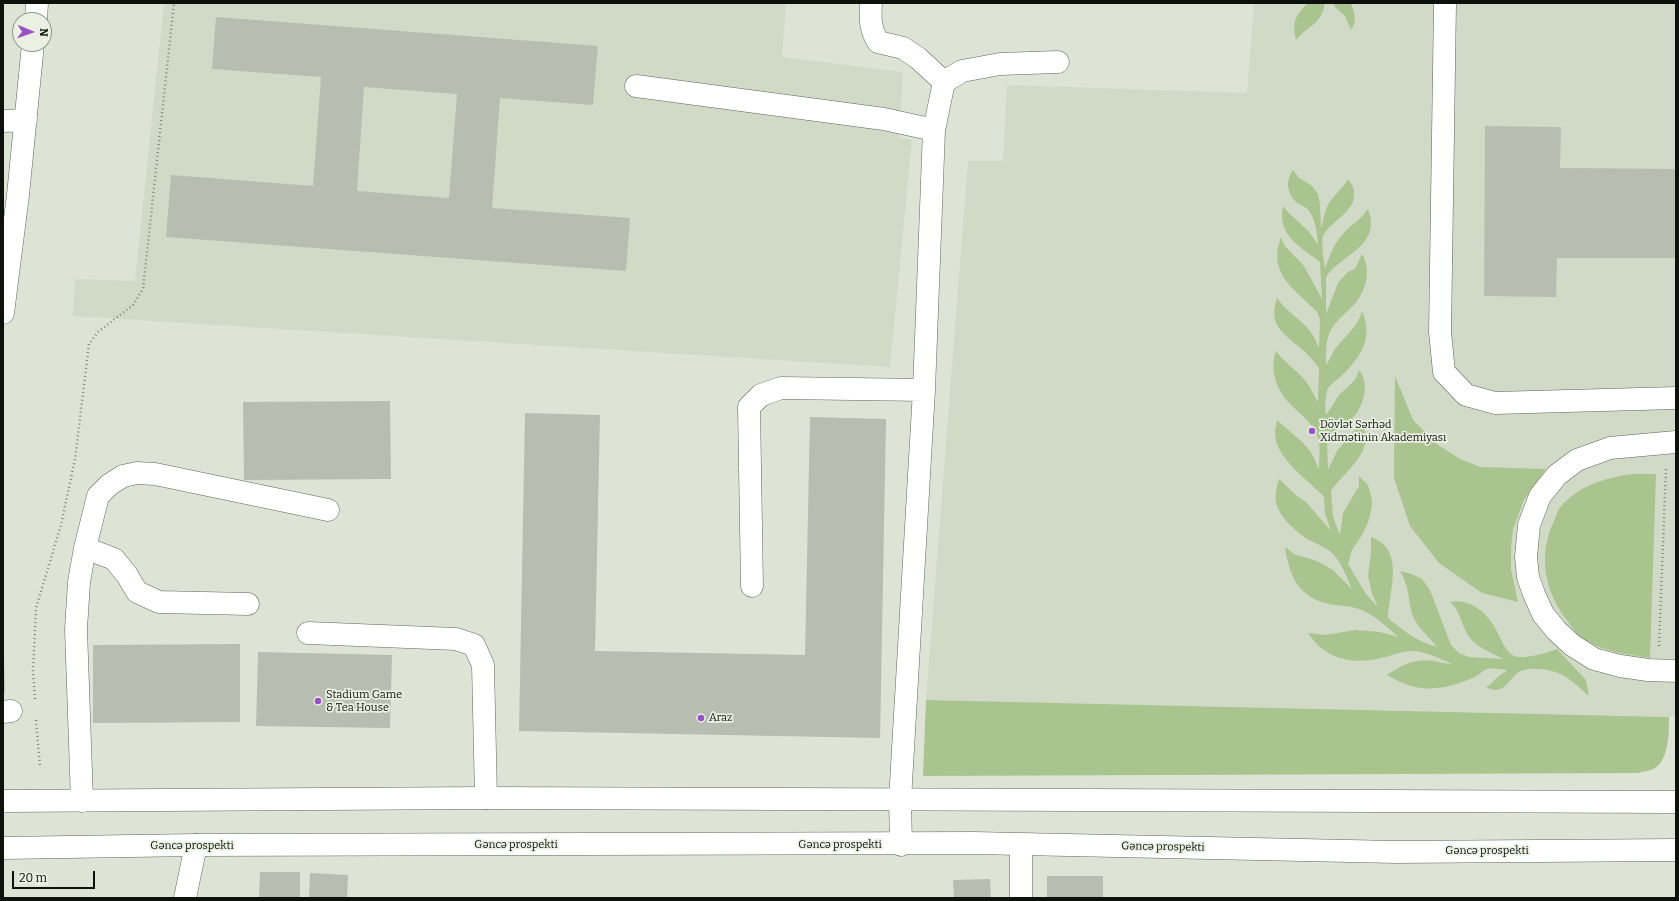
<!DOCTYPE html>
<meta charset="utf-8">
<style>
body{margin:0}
#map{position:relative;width:1679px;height:901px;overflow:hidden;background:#dde4d6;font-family:Bitter,serif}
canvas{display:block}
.frame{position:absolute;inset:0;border:4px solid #0e100c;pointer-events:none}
.north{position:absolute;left:12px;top:12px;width:40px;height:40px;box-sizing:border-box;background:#eaf1e3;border:1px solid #92978d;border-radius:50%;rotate:92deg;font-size:11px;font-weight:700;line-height:16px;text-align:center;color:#0e100c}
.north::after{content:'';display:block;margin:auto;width:14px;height:18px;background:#9852c6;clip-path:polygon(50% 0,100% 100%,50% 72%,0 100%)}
.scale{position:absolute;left:12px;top:871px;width:83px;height:18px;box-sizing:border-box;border:2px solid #0e100c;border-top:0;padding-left:5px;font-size:12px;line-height:14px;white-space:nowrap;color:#0e100c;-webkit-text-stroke:3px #eaf1e3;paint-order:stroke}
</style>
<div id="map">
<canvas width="1679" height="901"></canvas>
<div class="frame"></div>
<div class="north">N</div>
<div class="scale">20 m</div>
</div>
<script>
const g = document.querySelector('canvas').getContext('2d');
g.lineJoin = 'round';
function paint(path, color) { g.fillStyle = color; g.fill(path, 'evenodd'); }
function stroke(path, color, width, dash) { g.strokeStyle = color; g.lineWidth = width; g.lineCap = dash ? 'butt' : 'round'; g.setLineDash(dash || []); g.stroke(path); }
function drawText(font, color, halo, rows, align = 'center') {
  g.font = font + ' Bitter,serif'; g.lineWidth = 3.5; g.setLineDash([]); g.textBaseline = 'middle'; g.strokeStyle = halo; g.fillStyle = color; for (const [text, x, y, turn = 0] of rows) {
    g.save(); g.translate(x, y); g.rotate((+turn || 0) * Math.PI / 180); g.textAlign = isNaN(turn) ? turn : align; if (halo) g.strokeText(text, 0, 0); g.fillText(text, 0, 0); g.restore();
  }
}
paint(new Path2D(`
 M 164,3 L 786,3 L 782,57 L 903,72 L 899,138 L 912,140 L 890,367 L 73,316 L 75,279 L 135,281 Z
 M 1254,3 L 1676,3 L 1676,717 L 926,700 L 968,161 L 1003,161 L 1007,85 L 1247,93 Z`), '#d0dac6');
paint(new Path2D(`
 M 1308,3 L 1325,3 C 1321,26 1309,24 1296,40 C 1292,23 1295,15 1308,3 Z
 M 1333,3 L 1351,3 C 1355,13 1357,21 1351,30 L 1345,16 L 1335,7 Z
 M 1293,170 L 1299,178 L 1311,185 L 1318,194 L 1320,205 L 1321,229 C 1323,222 1324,214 1327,207 C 1332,196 1342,190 1348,179 C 1350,182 1354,187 1354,191 C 1357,212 1331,220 1323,236 C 1321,242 1324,261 1325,268 C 1330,256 1333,245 1342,235 C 1350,225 1361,220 1368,209 C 1382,246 1342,254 1326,277 L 1326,314 L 1338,283 L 1348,272 L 1355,269 L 1362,254 C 1371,269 1367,287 1357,301 C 1349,311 1338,318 1332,328 C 1325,340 1326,352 1326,365 C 1329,361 1332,354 1335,349 C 1345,336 1358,327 1362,311 C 1374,339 1360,359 1339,378 C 1336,381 1328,386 1327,391 C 1325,398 1325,408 1326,415 L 1339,395 L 1355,380 L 1359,370 C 1369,382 1365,401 1356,414 C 1348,424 1335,429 1327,438 L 1328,470 L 1337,451 L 1358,426 L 1359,417 C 1379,450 1349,466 1331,491 L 1333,517 L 1340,535 L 1343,513 L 1359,486 L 1359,476 L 1368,485 L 1371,495 L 1372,504 L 1369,520 L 1362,535 L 1352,550 L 1348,564 L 1366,594 L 1378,607 L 1372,594 L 1368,576 L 1371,552 L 1371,537 C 1406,550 1389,590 1388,618 C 1403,631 1418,642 1437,647 C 1429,637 1416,626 1412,614 C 1408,599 1409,585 1400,571 L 1412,574 L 1422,579 L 1430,590 L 1451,645 L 1459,653 L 1469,657 L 1503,659 C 1491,652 1475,647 1468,635 C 1461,624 1460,610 1450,602 C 1469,598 1486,612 1495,628 C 1501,637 1505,655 1518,657 C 1530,658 1546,653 1557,649 L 1586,680 L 1589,696 C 1573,682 1565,672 1542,669 C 1536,669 1530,668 1524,670 C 1508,674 1507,698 1486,687 C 1492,685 1494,679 1499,676 C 1502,673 1505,673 1507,670 C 1501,669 1491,667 1486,669 C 1481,672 1478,676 1473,678 C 1439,691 1419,694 1387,675 C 1404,664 1413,659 1434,661 C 1440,662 1447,664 1452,664 C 1439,658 1425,651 1411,651 C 1401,651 1391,656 1381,658 C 1351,665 1325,659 1308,633 L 1326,635 L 1355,630 L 1380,632 L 1398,637 C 1387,627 1374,614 1359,609 C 1348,605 1336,606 1325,603 C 1297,595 1289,574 1285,547 L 1294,554 L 1317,561 L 1333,570 L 1352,589 C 1347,578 1342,563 1333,554 C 1327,548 1317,544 1309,540 C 1297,533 1277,515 1276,501 C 1275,493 1277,486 1279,479 L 1297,496 L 1306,502 L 1331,531 L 1325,513 L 1324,497 C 1309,480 1274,458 1275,432 C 1275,428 1277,424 1277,420 L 1302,442 L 1311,452 L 1319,469 C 1319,460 1321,447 1318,438 C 1315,426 1302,415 1293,407 C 1277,392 1269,371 1276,351 C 1284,362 1294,368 1303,378 C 1310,385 1313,394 1318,402 L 1319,368 C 1314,362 1310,356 1304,351 C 1286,335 1267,327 1277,298 C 1287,313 1305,321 1314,337 C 1316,340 1317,345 1319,348 L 1320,319 L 1317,312 C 1294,288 1267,274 1281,237 L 1284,245 L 1304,266 L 1322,299 L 1320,262 C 1300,246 1277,236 1283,206 C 1291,216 1296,219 1304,227 C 1310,232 1314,239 1318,245 C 1317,233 1316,222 1310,212 C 1306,206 1299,205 1295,201 C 1286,191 1286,179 1293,170 Z
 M 1395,376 L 1413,420 L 1438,445 L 1460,459 L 1480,467 L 1546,469 L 1524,500 L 1513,529 L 1511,548 L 1511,569 L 1518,602 L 1482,593 L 1439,563 L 1410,526 L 1394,478 Z
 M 1633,474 L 1656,474 L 1650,658 C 1626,654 1602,652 1581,637 C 1576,634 1573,628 1569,623 C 1545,594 1537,556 1554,521 C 1556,516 1558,509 1562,505 C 1582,484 1606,478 1633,474 Z
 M 926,700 L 1669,717 C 1669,733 1669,764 1651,770 C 1647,771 1642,772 1638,773 L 923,776 Z`), '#a9c48f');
paint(new Path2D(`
 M 216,17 L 598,46 L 593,105 L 500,98 L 492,208 L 630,218 L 626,271 L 166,237 L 171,175 L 313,186 L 321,77 L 212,69 ZM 364,87 L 457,94 L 449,198 L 357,191 Z
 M 1485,126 L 1561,127 L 1560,168 L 1676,169 L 1676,258 L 1557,258 L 1556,297 L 1484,296 Z
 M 390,401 L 391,479 L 244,480 L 243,402 Z
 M 525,413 L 600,415 L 595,651 L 805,655 L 810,417 L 886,419 L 880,738 L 519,731 Z
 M 240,644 L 240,722 L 93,723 L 93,645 Z
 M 258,652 L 392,655 L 390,728 L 256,726 Z
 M 3,658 L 4,658 L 5,693 L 3,693 Z
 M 260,872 L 300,872 L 300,898 L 259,898 Z
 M 310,873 L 348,875 L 347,898 L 309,898 Z
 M 1047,876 L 1103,876 L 1103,898 L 1047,898 Z
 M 990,879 L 991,898 L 954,898 L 953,880 Z`), '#b7beb1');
const minor = new Path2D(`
 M 871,3 C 870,18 870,29 878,42 L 903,48 L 918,58 L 944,82
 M 1445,3 L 1440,332 L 1444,372 L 1466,395 L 1495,403 L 1676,398
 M 36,20 L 37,3
 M 636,86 L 884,119 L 934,130
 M 3,121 L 26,120
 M 3,313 L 18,195 L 33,44
 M 1676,442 L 1610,448 L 1577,460 L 1557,475 L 1540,496 L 1529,525 L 1526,557 L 1528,577 L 1534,594 L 1543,614 L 1556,630 L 1572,645 L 1594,659 L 1620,666 L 1648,670 L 1676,671
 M 85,548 L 114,559 L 127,575 L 137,592 L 159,602 L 248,604
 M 752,586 L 749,407 L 761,395 L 781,388 L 924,390
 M 308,633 L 456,639 L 474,645 L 483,665 L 486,798
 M 3,712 L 11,711
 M 82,801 L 76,629 L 79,582 L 85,548 L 98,496 L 109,485 L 123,476 L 137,473 L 155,474 L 328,510
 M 901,845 L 900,800 L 924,390 L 934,130 L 944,82 L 962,71 L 1000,64 L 1058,62
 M 1021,845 L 1021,898
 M 185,898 L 196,845`);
const major = new Path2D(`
 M 3,801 L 486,798 L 1676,802
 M 3,848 L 196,845 L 974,843 L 1396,852 L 1676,850`);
stroke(minor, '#5f6559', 23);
stroke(major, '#5f6559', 23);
stroke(new Path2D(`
 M 1659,646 L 1666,467
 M 35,699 L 33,671 L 36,608 L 61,525 L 75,459 L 89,344 L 98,332 L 133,305 L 143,289 L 174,3
 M 36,720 L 40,766`), '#82877d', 2.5, [1, 3]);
stroke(minor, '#fff', 22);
stroke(major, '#fff', 22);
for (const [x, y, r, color] of [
 [1312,431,4,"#9852c6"],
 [318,701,4,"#9852c6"],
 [701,718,4,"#9852c6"]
]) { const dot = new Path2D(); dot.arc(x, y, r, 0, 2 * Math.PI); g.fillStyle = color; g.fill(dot); stroke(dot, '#eaf1e3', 1.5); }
drawText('11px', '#0e100c', '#eaf1e3', [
 ["Dövlət Sərhəd",1320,425],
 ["Xidmətinin Akademiyası",1320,438],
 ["Stadium Game",326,695],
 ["& Tea House",326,708],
 ["Araz",709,718]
], 'left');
drawText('11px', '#0e100c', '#eaf1e3', [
 ["Gəncə prospekti",516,845],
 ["Gəncə prospekti",840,845],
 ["Gəncə prospekti",192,846],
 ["Gəncə prospekti",1163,847,1],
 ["Gəncə prospekti",1487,851]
]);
</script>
